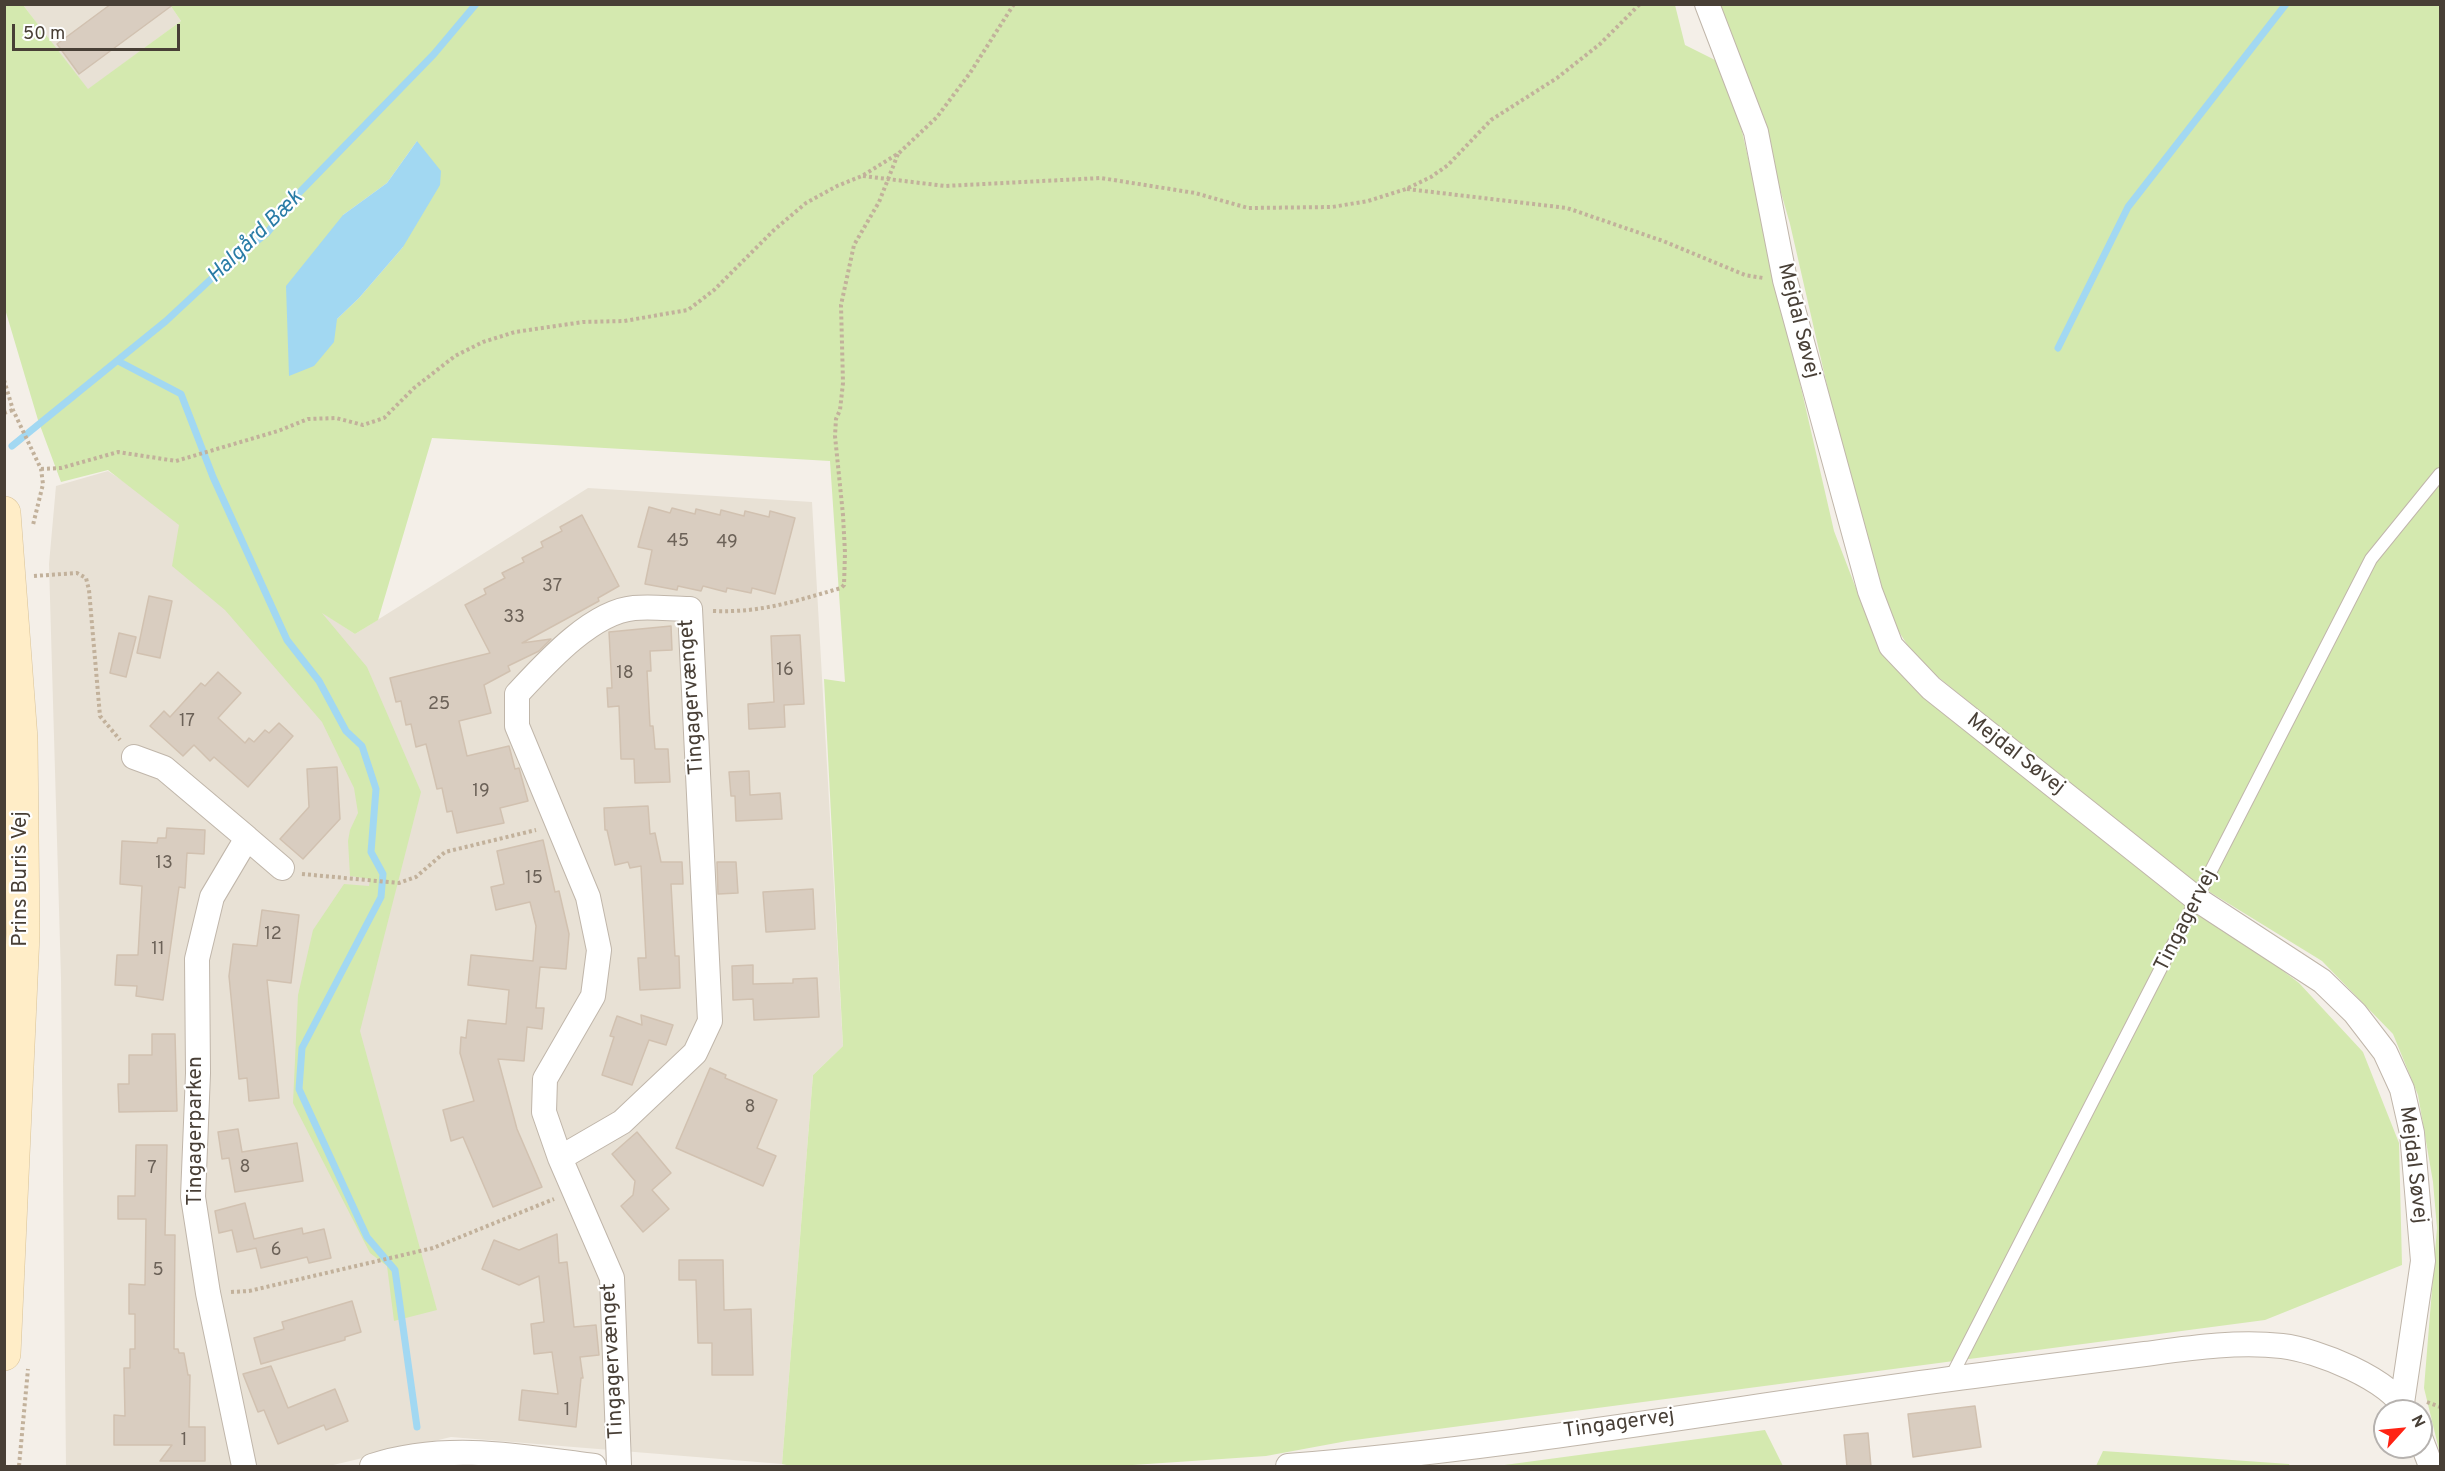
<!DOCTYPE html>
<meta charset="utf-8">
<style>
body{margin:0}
#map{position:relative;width:2445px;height:1471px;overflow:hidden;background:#f4efe8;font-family:Overpass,sans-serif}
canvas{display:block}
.frame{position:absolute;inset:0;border:6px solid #483f36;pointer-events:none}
.north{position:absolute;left:2373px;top:1399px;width:60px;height:60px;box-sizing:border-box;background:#fff;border:2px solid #b6b2af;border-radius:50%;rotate:63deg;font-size:16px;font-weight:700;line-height:24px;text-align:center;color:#483f36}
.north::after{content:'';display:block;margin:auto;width:21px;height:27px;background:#ff2314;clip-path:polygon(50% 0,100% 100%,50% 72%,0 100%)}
.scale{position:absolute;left:12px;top:24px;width:168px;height:27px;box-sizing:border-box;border:3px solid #483f36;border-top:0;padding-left:8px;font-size:18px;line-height:21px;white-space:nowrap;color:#483f36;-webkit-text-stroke:4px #fff;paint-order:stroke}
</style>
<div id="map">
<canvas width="2445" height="1471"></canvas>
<div class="frame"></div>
<div class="north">N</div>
<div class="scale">50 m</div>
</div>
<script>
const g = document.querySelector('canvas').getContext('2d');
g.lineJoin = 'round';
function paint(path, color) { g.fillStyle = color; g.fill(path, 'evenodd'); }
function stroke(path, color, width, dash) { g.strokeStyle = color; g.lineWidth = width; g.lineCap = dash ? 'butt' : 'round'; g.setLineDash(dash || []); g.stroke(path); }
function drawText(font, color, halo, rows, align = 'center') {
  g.font = font + ' Overpass,sans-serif'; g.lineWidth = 4.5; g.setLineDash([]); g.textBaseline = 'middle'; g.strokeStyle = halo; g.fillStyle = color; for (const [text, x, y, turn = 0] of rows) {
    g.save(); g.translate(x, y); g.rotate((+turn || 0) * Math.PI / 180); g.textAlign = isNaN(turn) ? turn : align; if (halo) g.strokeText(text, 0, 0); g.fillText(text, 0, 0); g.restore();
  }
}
paint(new Path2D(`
 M 23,5 L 170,5 L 181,21 L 88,90 Z
 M 108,471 L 355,634 L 588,488 L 812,502 L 843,1046 L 813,1075 L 782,1464 L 451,1437 L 329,1466 L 66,1466 L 61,978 L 49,564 L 56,486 Z`), '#e8e1d5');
paint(new Path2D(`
 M 4,5 L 23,5 L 88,89 L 181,21 L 170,5 L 1675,5 L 1685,45 L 1717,61 L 1741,127 L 1834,531 L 1880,651 L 1921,696 L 2299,983 L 2363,1052 L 2399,1143 L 2402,1265 L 2265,1320 L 1347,1441 L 1266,1456 L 1118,1466 L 791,1466 L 782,1464 L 813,1075 L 843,1046 L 824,679 L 845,682 L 830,461 L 432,438 L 378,620 L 355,634 L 322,613 L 367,667 L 421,792 L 360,1031 L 437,1310 L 394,1321 L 387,1266 L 370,1253 L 293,1103 L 298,995 L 313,930 L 344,884 L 369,886 L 370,879 L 350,876 L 348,841 L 350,830 L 358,813 L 354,788 L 322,722 L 225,610 L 172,566 L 179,525 L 108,470 L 61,482 L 38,420 L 5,309 ZM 417,141 L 403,247 L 359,298 L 337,319 L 343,215 L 387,183 Z
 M 1716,5 L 2440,5 L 2440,1454 L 2424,1388 L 2437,1228 L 2433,1182 L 2418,1095 L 2393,1034 L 2322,961 L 2187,878 L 1917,660 L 1885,610 L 1829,394 L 1790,224 L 1762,126 Z
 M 1765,1430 L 1783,1466 L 1497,1466 Z
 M 2103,1451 L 2289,1464 L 2290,1466 L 2096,1466 Z`), '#d4e9af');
paint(new Path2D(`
 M 417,141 L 441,171 L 440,185 L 403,247 L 359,298 L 337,319 L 334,342 L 314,366 L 289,376 L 286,286 L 343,215 L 387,183 Z`), '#a2d8f2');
stroke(new Path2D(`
 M 2058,348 L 2128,207 L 2286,4
 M 118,361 L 181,394 L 213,477 L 287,640 L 319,681 L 346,731 L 362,746 L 376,789 L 371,852 L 383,874 L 381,897 L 302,1048 L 299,1089 L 367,1237 L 395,1270 L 417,1427
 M 12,446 L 166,321 L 225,266 L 267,233 L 299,193 L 434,54 L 476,4`), '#a2d8f2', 7);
const building = new Path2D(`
 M 111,4 L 174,4 L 79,74 L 57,44 Z
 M 649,507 L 670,513 L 672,508 L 695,514 L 696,509 L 720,515 L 721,510 L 744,516 L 745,511 L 769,517 L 770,511 L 795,518 L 775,594 L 752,588 L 751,593 L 727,588 L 726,592 L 703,586 L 701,591 L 678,586 L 677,590 L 645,584 L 652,550 L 638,547 Z
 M 582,515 L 619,586 L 598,598 L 599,601 L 522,643 L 551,639 L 539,651 L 508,666 L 510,671 L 484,685 L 491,713 L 459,721 L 467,756 L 509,746 L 515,769 L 519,768 L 528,801 L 500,808 L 504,823 L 457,833 L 452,811 L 447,812 L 442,788 L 437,789 L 426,744 L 416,747 L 411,724 L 406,725 L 401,701 L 396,702 L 390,678 L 490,653 L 465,605 L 486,594 L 484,589 L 505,578 L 502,573 L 524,562 L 522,558 L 543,547 L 541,542 L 562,531 L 560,527 Z
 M 149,596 L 172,601 L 160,658 L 137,653 Z
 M 671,626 L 672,650 L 650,651 L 651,671 L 647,671 L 650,726 L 653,726 L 655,749 L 668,749 L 670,782 L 635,783 L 634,759 L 621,759 L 619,706 L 608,707 L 607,688 L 612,688 L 609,632 Z
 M 119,633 L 136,637 L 126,677 L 110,673 Z
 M 800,635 L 804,704 L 784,705 L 785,727 L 749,729 L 748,704 L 774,702 L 771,636 Z
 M 218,672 L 241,693 L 218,718 L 245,743 L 249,738 L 254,742 L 265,730 L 269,733 L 279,723 L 293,736 L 248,787 L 214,757 L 210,761 L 194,745 L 183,756 L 150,726 L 164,711 L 170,717 L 201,683 L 205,686 Z
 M 337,767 L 340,819 L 303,859 L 280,839 L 309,807 L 307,769 Z
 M 749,771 L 750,795 L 780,793 L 782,819 L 736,821 L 735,796 L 731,796 L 729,772 Z
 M 648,806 L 650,834 L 655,833 L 661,862 L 682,862 L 683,884 L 671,884 L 675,956 L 679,956 L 680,988 L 640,990 L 638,958 L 646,958 L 641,866 L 630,868 L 628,862 L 615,865 L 607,830 L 605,830 L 604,808 Z
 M 167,828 L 205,830 L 204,854 L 187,853 L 185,888 L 179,887 L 163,1000 L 136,996 L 137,986 L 115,985 L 117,955 L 138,955 L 142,886 L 120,884 L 122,841 L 157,843 L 158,838 L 166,838 Z
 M 543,840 L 555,892 L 559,891 L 569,934 L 566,969 L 540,967 L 536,1008 L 544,1008 L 542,1029 L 527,1027 L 524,1061 L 498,1059 L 517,1129 L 542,1187 L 493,1207 L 463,1137 L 451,1141 L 443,1110 L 474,1101 L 460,1053 L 461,1037 L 466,1038 L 468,1020 L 506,1024 L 509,990 L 468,985 L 471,955 L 533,961 L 536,926 L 530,902 L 496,910 L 491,887 L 504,884 L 497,851 Z
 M 717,862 L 736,862 L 738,893 L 718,894 Z
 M 813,889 L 815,929 L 766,932 L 763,892 Z
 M 262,910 L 299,915 L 291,983 L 267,980 L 279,1098 L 249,1101 L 247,1078 L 239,1079 L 229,976 L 233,944 L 257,946 Z
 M 753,965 L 753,984 L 793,983 L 793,979 L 817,978 L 819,1017 L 754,1020 L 753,999 L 733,1000 L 732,966 Z
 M 641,1015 L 673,1025 L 666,1045 L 649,1040 L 632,1085 L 602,1075 L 614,1037 L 610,1036 L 617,1016 L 642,1025 Z
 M 152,1034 L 175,1034 L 177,1111 L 119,1112 L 118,1084 L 129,1084 L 129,1055 L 152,1055 Z
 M 710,1068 L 726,1075 L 725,1078 L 777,1100 L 757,1148 L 776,1156 L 763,1186 L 676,1148 Z
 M 238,1129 L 242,1152 L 297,1143 L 303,1181 L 235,1192 L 229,1158 L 222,1159 L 218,1132 Z
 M 637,1132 L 671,1173 L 652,1190 L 669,1209 L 643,1232 L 621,1206 L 633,1195 L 635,1181 L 612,1154 Z
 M 136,1145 L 167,1145 L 165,1235 L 175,1235 L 174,1349 L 178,1349 L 179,1353 L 184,1353 L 188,1375 L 190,1375 L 189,1427 L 205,1427 L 205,1461 L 160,1461 L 172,1445 L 114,1445 L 114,1415 L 125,1416 L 124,1368 L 130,1368 L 130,1349 L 135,1349 L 135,1314 L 129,1314 L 129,1284 L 145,1285 L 146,1219 L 118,1219 L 118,1196 L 135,1196 Z
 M 245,1203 L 254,1239 L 302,1228 L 303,1234 L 324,1229 L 331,1258 L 309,1263 L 307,1257 L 261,1268 L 256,1248 L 237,1252 L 232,1230 L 219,1233 L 215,1211 Z
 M 557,1234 L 559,1263 L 567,1262 L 574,1327 L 596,1325 L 599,1355 L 580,1357 L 583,1378 L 581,1378 L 576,1427 L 519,1420 L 522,1390 L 558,1394 L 552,1352 L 534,1354 L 531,1324 L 544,1322 L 539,1276 L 519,1285 L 482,1269 L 494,1240 L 519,1250 Z
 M 679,1260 L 723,1260 L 724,1310 L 751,1309 L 753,1375 L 712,1375 L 712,1343 L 698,1343 L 696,1280 L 679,1280 Z
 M 352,1301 L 361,1332 L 345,1337 L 345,1340 L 261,1364 L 254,1338 L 284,1329 L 282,1322 Z
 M 271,1366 L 288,1408 L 335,1389 L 348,1421 L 326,1430 L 324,1425 L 278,1444 L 264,1410 L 258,1412 L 243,1374 Z
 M 1975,1406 L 1981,1447 L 1913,1457 L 1908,1414 Z
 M 1868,1433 L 1871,1467 L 1847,1467 L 1844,1435 Z`);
paint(building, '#d9cdc0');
stroke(building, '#d1c1b0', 1.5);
const lane = new Path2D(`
 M 1950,1379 L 2371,559 L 2440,474`);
const street = new Path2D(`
 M 1707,4 L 1756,132 L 1785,280 L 1870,591 L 1891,646 L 1931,688 L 2198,900 L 2322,981 L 2355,1013 L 2385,1052 L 2402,1089 L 2412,1133 L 2423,1261 L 2402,1403
 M 134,757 L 164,768 L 247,838 L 212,897 L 197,959 L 198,1073 L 193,1197 L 208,1293 L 244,1466
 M 247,838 L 282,868
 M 560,1158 L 622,1122 L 695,1053 L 710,1021 L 690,609 C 672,609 652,606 634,608 C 591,612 545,664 517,694 L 517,726 L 588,897 L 599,950 L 593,996 L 545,1079 L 544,1112 L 560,1158 L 612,1278 L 619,1466
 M 2421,1440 L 2431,1466
 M 372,1466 C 445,1442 520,1456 594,1466
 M 1288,1466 C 1525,1447 1760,1403 1996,1373 C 2046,1367 2095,1360 2145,1354 C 2190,1348 2236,1341 2282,1346 C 2317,1350 2390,1379 2406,1411`);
const secondary = new Path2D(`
 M 4,513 L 21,739 L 23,934 L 4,1354`);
stroke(lane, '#c0b6aa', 14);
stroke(street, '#c0b6aa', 26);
stroke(secondary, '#d8c298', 34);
stroke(new Path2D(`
 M 863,176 L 945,186 L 1101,178 L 1195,193 L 1248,208 L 1332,207 L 1368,201 L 1406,189 L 1431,177 L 1448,165 L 1491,120 L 1557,78 L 1600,44 L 1640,4
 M 1407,189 L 1567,208 L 1663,241 L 1745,275 L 1763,278
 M 4,380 L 13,410 L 41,469 L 43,484 L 33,525
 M 4,413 L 13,410
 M 41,469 L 61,468 L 118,452 L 176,461 L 278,431 L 308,419 L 336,418 L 363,425 L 384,418 L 414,388 L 455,356 L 483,342 L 515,332 L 583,322 L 624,321 L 688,310 L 714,290 L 774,230 L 806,203 L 837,186 L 862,176 L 899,153 L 937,117 L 970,73 L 1014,4
 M 34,576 L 77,573 L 86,578 L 89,590 L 100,716 L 120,740
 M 713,611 C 762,613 795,601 841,588 L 844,585 L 845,553 L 843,515 L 835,436 L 836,419 L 840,410 L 843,383 L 841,305 L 854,245 L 879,202 L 898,154
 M 302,874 L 399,883 L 416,877 L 445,852 L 536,830
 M 231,1292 L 249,1291 L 433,1248 L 554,1199
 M 2427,1402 L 2440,1407
 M 19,1466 L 28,1369`), '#c2b19b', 4, [3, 3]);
stroke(lane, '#fff', 12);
stroke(street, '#fff', 24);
stroke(secondary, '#ffedc7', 33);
drawText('18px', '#6c6258', null, [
 ["45",678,542],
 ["49",727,543],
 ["37",552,587],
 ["33",514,618],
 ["16",785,671],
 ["18",625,674],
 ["25",439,705],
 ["17",187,722],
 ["19",481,792],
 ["13",164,864],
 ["15",534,879],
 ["12",273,935],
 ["11",158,950],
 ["8",750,1108],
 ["8",245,1168],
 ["7",152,1169],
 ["6",276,1251],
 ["5",158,1271],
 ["1",567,1411],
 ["1",184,1441]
]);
drawText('21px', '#483f36', '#fff', [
 ["Mejdal Søvej",1797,321,76],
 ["Tingagervænget",693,697,-94],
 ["Mejdal Søvej",2015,755,38],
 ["Prins Buris Vej",22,879,-90],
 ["Tingagervej",2187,921,-63],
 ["Tingagerparken",197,1131,-90],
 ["Mejdal Søvej",2412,1165,83],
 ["Tingagervænget",614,1361,-93],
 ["Tingagervej",1619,1425,-8]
]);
drawText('italic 22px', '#297ca6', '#fff', [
 ["Halgård Bæk",256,238,-44]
]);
</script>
